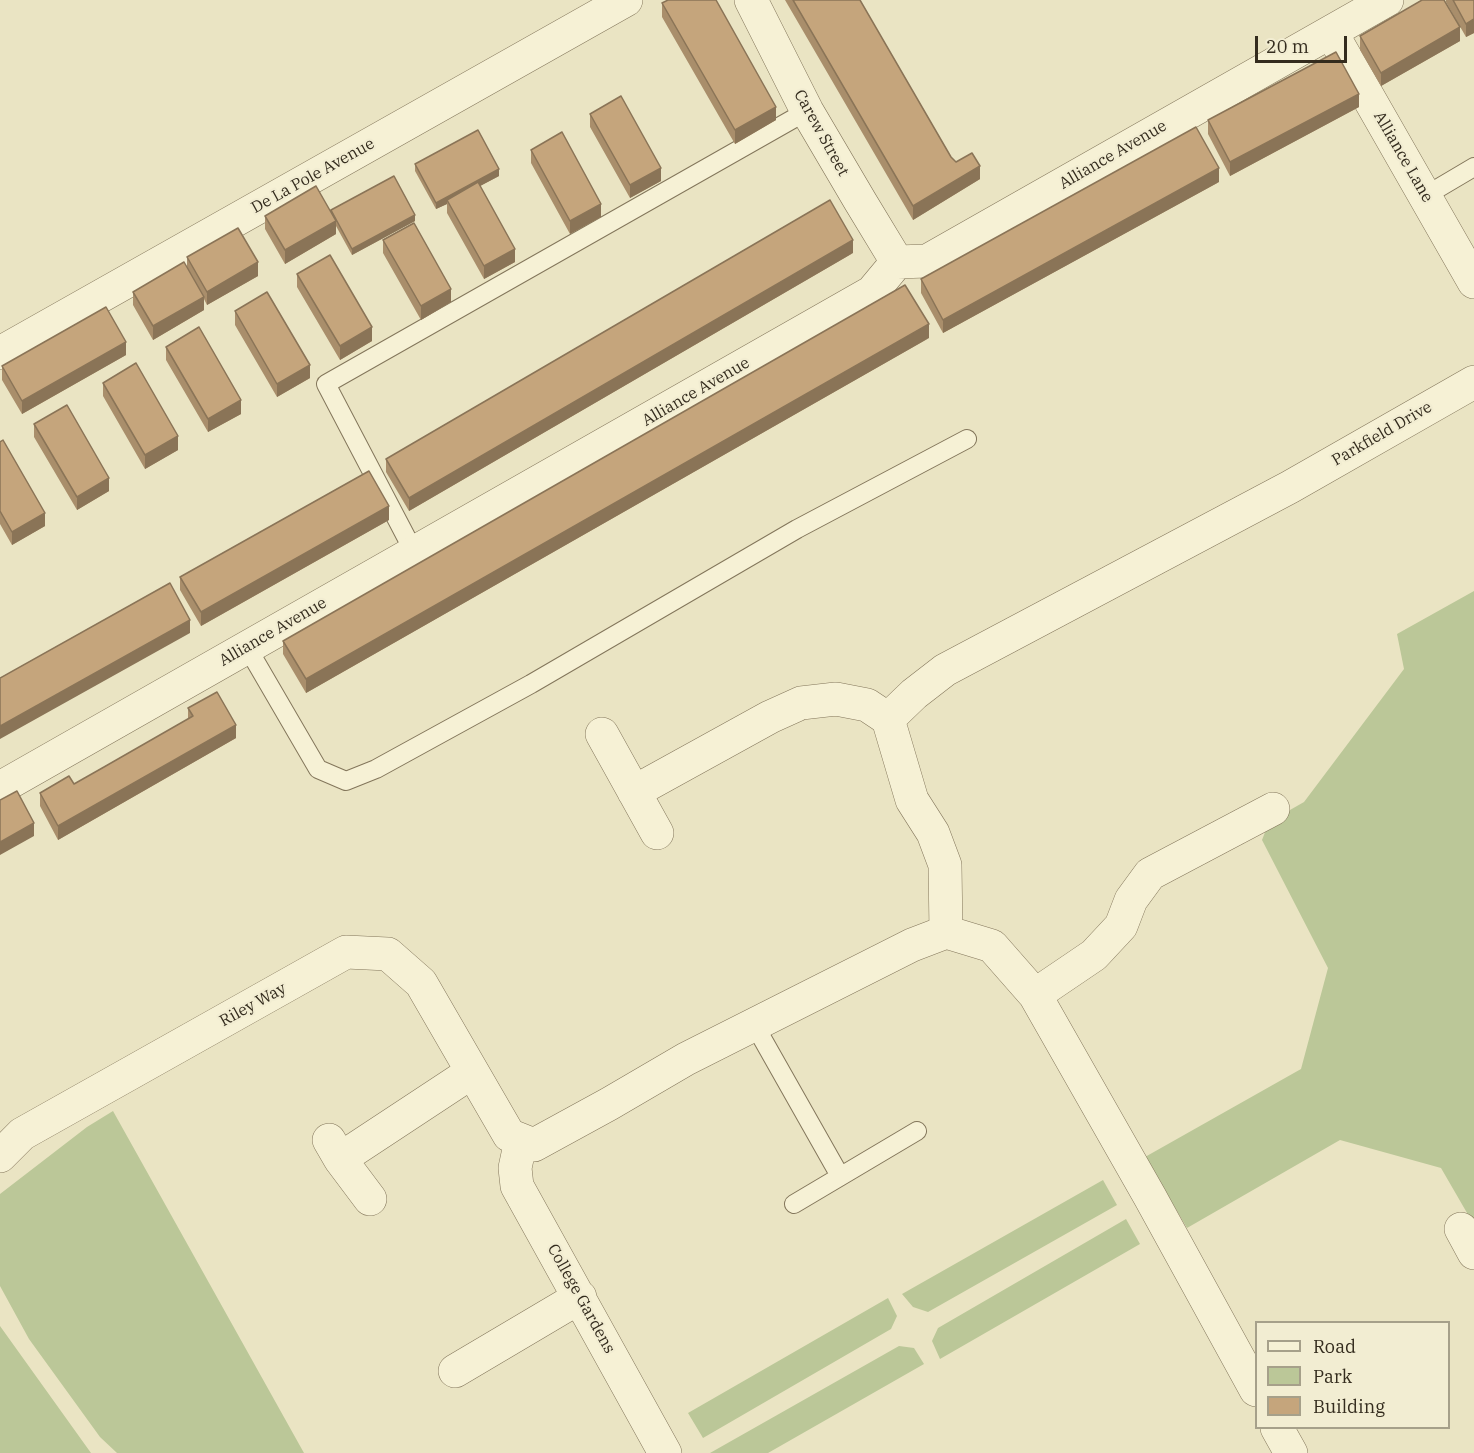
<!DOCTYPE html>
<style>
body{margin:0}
#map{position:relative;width:1474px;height:1453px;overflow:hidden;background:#eae4c3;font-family:"IBM Plex Serif",serif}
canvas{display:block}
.legend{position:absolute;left:1255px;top:1321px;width:195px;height:108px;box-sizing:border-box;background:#f2edd2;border:2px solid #a6a08a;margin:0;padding:8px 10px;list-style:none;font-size:18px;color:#342c1e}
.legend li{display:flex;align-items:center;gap:12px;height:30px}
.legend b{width:30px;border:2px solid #a6a08a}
.scale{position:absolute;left:1255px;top:36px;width:92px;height:27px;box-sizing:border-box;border:3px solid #342c1e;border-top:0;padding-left:8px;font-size:18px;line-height:21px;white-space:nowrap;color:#342c1e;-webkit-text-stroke:4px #f2edd2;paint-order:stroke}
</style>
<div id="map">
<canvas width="1474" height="1453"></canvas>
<ul class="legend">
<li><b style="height:8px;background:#f6f1d5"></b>Road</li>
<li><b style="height:16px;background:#bbc798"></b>Park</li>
<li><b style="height:16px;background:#c5a57c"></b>Building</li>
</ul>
<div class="scale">20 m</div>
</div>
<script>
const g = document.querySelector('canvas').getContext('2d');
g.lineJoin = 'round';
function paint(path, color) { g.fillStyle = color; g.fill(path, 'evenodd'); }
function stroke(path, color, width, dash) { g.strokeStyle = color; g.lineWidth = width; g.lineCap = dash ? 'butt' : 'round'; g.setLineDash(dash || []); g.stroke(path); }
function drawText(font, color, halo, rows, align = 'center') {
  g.font = font + ' "IBM Plex Serif",serif'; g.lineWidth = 4.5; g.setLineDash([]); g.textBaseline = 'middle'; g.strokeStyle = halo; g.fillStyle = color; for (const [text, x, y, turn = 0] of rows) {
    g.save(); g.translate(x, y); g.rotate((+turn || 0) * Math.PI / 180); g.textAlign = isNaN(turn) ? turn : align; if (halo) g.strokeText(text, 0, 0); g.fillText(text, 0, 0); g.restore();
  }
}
paint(new Path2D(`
 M 1474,591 L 1474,1225 L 1441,1168 L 1340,1140 L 1187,1228 L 1145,1157 L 1301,1069 L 1328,968 L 1262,840 L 1269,822 L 1304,802 L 1404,669 L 1397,634 Z
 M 113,1111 L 304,1453 L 117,1453 L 100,1437 L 29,1339 L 0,1286 L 0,1194 L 87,1127 Z
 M 1103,1180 L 1117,1205 L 928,1312 L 913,1307 L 902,1294 Z
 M 1126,1219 L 1140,1244 L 940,1359 L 932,1341 L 938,1328 Z
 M 888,1298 L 897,1316 L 891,1329 L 703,1438 L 688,1413 Z
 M 0,1326 L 91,1453 L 0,1453 Z
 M 899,1346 L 914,1348 L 924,1364 L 768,1453 L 710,1453 Z`), '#bbc798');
const service = new Path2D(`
 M 1425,196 L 1474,167
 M 414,552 L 326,384 L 807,111
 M 247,647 L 318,769 L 346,781 L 376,769 L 531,684 L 797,529 L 967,439
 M 754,1024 L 840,1176
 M 794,1204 L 917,1131`);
const minor = new Path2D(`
 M 751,0 L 807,111 L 860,201 L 897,262
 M 1331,32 L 1474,282
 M 0,353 L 626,0
 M 602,734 L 657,833
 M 0,788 L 872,292 L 897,262 L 927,261 L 1387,0
 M 634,792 L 770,717 L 801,703 L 836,699 L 867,705 L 888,719
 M 946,932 L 945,865 L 933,833 L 912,800 L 888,719 L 914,694 L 945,670 L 1290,487 L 1474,382
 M 1035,995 L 1094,955 L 1121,926 L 1131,900 L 1150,874 L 1273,809
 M 329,1140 L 340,1159 L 370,1199
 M 521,1140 L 515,1168 L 517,1186 L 665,1453
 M 0,1156 L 22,1134 L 346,952 L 388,954 L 421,983 L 509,1135 L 534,1145 L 609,1104 L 686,1059 L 912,945 L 946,932 L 992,946 L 1035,995 L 1150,1197 L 1256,1390
 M 340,1159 L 472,1072
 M 1461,1229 L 1474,1253
 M 455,1371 L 580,1297
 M 1277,1428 L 1291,1453`);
stroke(service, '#83765b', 20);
stroke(minor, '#83765b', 34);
stroke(service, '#f6f1d5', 18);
stroke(minor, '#f6f1d5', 33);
paint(new Path2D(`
 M 785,0 L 860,0 L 951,157 L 956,162 L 980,179 L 913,220 Z
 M 1446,0 L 1474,0 L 1474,33 L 1466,37 L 1446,2 Z
 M 662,3 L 776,120 L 735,144 L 662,17 Z
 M 1360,36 L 1460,41 L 1381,86 L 1360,50 Z
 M 1359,107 L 1230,176 L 1208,134 L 1208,120 Z
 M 590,114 L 661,181 L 630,198 L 590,127 Z
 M 531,150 L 601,217 L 570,234 L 531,163 Z
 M 415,164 L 499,176 L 480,186 L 515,262 L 484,279 L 447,213 L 447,204 L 436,209 L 415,171 Z
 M 1219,182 L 943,333 L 921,293 L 921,279 Z
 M 331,210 L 415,221 L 352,255 L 336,226 L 336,234 L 285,264 L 265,229 L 265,216 L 331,212 Z
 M 383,240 L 451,302 L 421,320 L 383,253 Z
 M 853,253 L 409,511 L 386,472 L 386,459 Z
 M 187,257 L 258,276 L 207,305 L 204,299 L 204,310 L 153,340 L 133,305 L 133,292 L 187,268 Z
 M 297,274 L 372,341 L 340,360 L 297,287 Z
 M 235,311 L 310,378 L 277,397 L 235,325 Z
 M 929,338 L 306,693 L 283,654 L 283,641 Z
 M 166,347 L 241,414 L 208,432 L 166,360 Z
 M 126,355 L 22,414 L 2,380 L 2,366 Z
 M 103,383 L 178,450 L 145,469 L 103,396 Z
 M 34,424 L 109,491 L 77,510 L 34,437 Z
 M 0,442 L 45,526 L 12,545 L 0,524 Z
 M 389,520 L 201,626 L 180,590 L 180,577 Z
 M 188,708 L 236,738 L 58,840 L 40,806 L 40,793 L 74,784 L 188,719 Z`), '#a98e6b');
paint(new Path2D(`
 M 1474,19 L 1474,33 L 1466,37 L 1466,24 Z
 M 1460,27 L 1460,41 L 1381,86 L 1381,73 Z
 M 1359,94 L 1359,107 L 1230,176 L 1230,162 Z
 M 776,107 L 776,120 L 735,144 L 735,130 Z
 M 980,166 L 980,179 L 913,220 L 913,206 Z
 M 661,168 L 661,181 L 630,198 L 630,185 Z
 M 1219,168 L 1219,182 L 943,333 L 943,320 Z
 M 499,169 L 499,176 L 448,203 L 447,200 L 447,204 L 436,209 L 436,203 Z
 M 601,204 L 601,217 L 570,234 L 570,221 Z
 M 415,215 L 415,221 L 352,255 L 352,249 Z
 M 336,221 L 336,234 L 285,264 L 285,250 Z
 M 853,240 L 853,253 L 409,511 L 409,498 Z
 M 515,249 L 515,262 L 484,279 L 484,266 Z
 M 258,262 L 258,276 L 207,305 L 207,292 Z
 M 451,289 L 451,302 L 421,320 L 421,306 Z
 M 204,297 L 204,310 L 153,340 L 153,326 Z
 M 929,324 L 929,338 L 306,693 L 306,679 Z
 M 372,327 L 372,341 L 340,360 L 340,346 Z
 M 126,342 L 126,355 L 22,414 L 22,401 Z
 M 310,365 L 310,378 L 277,397 L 277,384 Z
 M 241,400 L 241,414 L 208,432 L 208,419 Z
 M 178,436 L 178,450 L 145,469 L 145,455 Z
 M 109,478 L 109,491 L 77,510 L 77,497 Z
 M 389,506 L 389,520 L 201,626 L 201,612 Z
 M 45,513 L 45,526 L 12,545 L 12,532 Z
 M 190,620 L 190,633 L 0,739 L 0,726 Z
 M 236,725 L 236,738 L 58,840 L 58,826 Z
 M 34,823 L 34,836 L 0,855 L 0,842 Z`), '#8a7457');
const building = new Path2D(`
 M 668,0 L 716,0 L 776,107 L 735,130 L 662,3 Z
 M 793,0 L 860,0 L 951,157 L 956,162 L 972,153 L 980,166 L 913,206 Z
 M 1422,0 L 1444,0 L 1460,27 L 1381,73 L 1360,36 Z
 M 1453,0 L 1474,0 L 1474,19 L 1466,24 Z
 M 1336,52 L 1359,94 L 1230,162 L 1208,120 Z
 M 621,96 L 661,168 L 630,185 L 590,114 Z
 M 1196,127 L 1219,168 L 943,320 L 921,279 Z
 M 478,130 L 499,169 L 436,203 L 415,164 Z
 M 562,132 L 601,204 L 570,221 L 531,150 Z
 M 394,176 L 415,215 L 352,249 L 331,210 Z
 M 478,182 L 515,249 L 484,266 L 447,200 Z
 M 316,186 L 336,221 L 285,250 L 265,216 Z
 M 830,200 L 853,240 L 409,498 L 386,459 Z
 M 414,223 L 451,289 L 421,306 L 383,240 Z
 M 238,228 L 258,262 L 207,292 L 187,257 Z
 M 330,255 L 372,327 L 340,346 L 297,274 Z
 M 184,262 L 204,297 L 153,326 L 133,292 Z
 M 905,285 L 929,324 L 306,679 L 283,641 Z
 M 267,292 L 310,365 L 277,384 L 235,311 Z
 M 106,307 L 126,342 L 22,401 L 2,366 Z
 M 199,327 L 241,400 L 208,419 L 166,347 Z
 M 136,363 L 178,436 L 145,455 L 103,383 Z
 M 67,405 L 109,478 L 77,497 L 34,424 Z
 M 3,440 L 45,513 L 12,532 L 0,511 L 0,442 Z
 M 369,471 L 389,506 L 201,612 L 180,577 Z
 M 170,583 L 190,620 L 0,726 L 0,678 Z
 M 217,692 L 236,725 L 58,826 L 40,793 L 69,776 L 74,784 L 104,767 L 193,716 L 188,708 Z
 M 17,791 L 34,823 L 0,842 L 0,800 Z`);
paint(building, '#c5a57c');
stroke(building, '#8a7457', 1.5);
drawText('16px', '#342c1e', '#f2edd2', [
 ["Carew Street",821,133,61],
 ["Alliance Avenue",1113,155,-30],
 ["Alliance Lane",1403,157,60],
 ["De La Pole Avenue",313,176,-29],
 ["Alliance Avenue",696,392,-30],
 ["Parkfield Drive",1382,434,-30],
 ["Alliance Avenue",273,632,-30],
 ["Riley Way",253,1005,-29],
 ["College Gardens",581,1299,61]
]);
</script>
